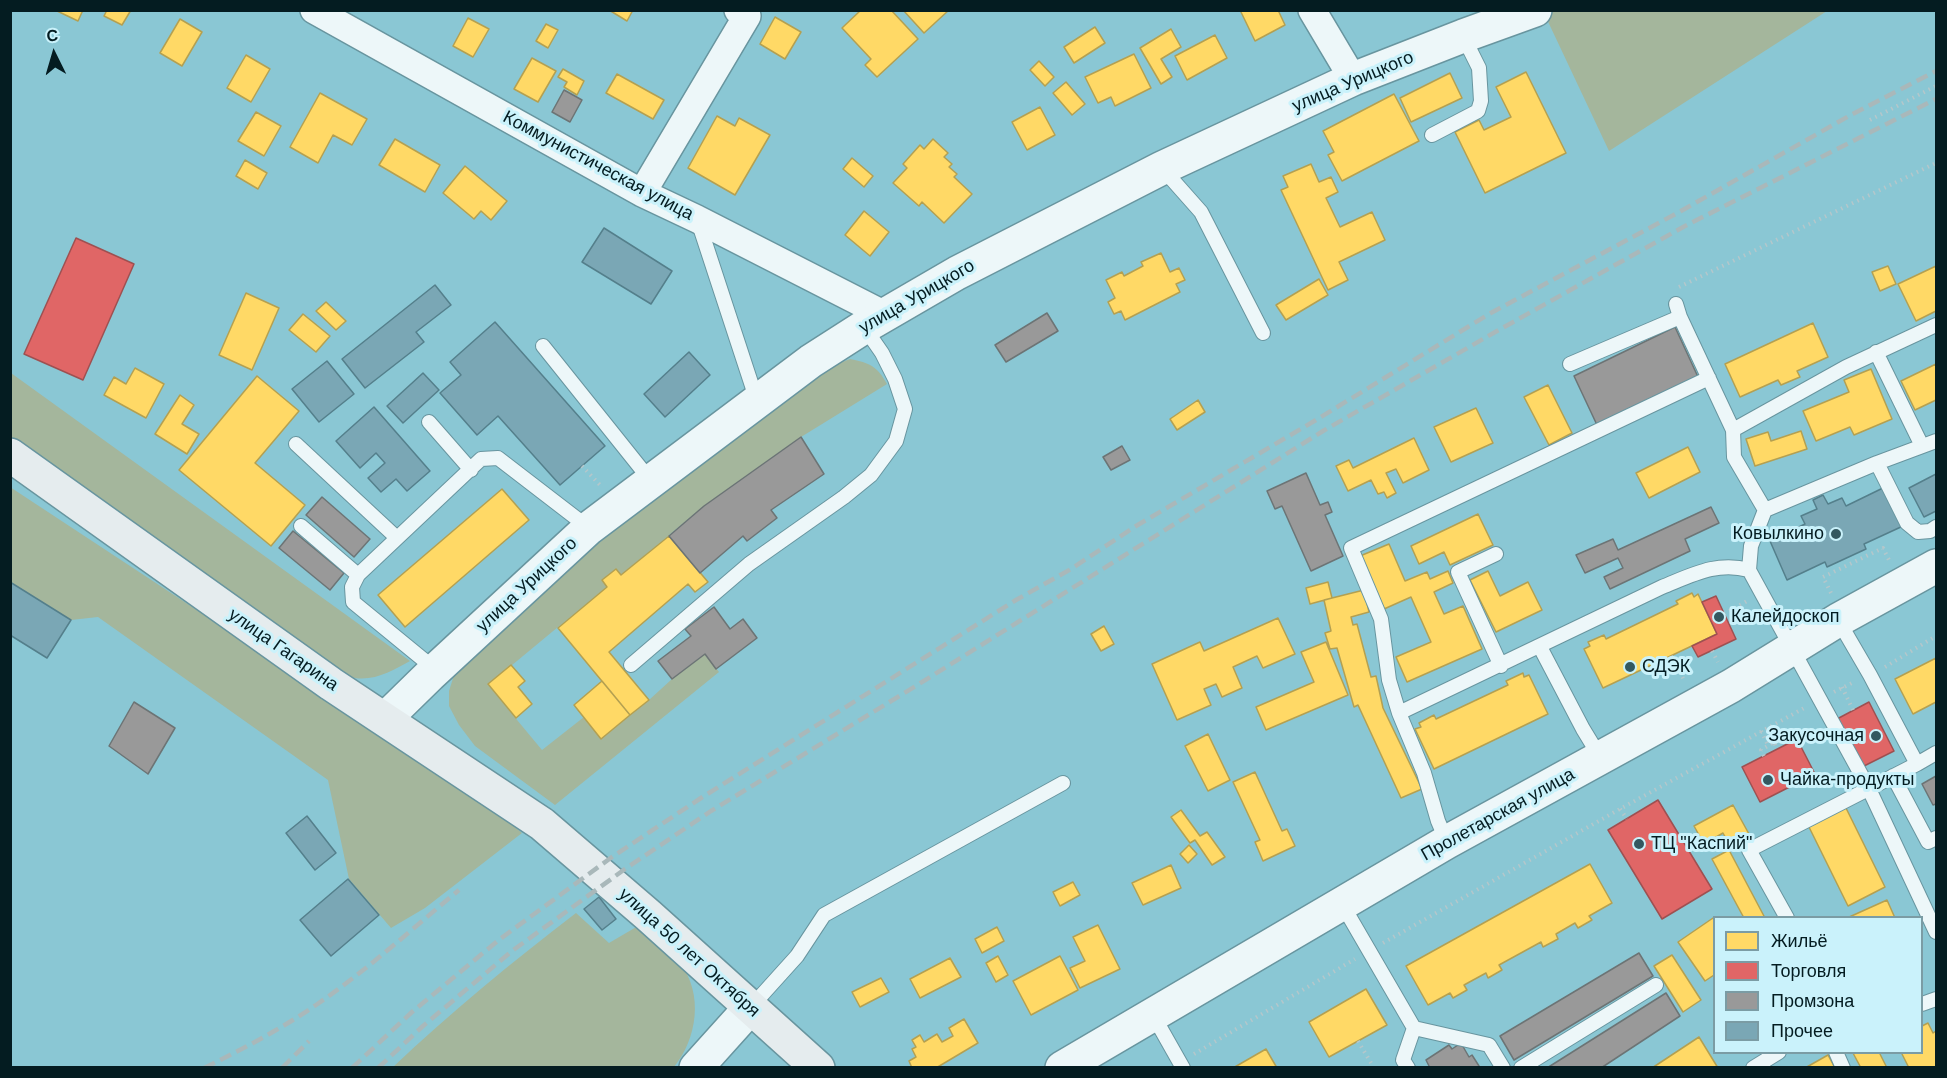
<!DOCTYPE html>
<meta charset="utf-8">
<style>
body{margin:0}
#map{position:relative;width:1947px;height:1078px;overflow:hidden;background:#8ac7d4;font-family:Arial,sans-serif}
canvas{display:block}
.frame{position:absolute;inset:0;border:12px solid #041c21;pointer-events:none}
.legend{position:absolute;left:1713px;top:916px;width:210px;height:138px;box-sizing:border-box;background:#caf2fb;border:2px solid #7b9ca4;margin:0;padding:8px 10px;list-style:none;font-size:18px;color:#041c21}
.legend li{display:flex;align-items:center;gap:12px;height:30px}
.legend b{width:30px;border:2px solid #7b9ca4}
.north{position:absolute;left:24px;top:24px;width:60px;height:60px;-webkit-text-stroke:4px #caf2fb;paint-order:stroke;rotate:355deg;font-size:16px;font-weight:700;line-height:24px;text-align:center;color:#041c21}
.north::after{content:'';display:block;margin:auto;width:21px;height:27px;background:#041c21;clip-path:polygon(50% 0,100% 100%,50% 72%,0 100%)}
</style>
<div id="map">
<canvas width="1947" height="1078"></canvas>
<div class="frame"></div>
<ul class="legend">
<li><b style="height:16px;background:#ffd966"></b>Жильё</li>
<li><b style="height:16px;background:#e06666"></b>Торговля</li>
<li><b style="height:16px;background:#999"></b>Промзона</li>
<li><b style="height:16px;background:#7aa7b5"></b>Прочее</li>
</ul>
<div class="north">С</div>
</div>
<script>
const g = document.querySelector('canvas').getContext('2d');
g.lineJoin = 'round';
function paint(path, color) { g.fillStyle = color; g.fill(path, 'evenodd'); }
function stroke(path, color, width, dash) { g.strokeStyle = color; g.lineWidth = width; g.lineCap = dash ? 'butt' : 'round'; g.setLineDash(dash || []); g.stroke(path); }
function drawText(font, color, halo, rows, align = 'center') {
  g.font = font + ' Arial,sans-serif'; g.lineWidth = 6; g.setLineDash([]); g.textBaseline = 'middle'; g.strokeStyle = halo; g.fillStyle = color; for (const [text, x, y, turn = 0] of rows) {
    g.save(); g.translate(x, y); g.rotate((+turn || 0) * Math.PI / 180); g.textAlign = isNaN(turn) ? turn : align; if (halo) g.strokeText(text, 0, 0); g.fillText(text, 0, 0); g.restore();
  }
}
paint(new Path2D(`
 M 1543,11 L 1827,11 L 1609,151 Z
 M 850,359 C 870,363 877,366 887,384 L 801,437 L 704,506 L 488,685 L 542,750 L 584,717 L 649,700 L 672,679 L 705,654 L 719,672 L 555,805 L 475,746 L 459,725 L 449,706 L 449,691 L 455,672 L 518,607 L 599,542 L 733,437 L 829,367 Z
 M 11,373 L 410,661 C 394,670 375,681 355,678 C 349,677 343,674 337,671 L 11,440 Z
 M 10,487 L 323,693 L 494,809 L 522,833 L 425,908 L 391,928 L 349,879 L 328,780 L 98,617 L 71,620 L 11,582 Z
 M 576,913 L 609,943 L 638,926 C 651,938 668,949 680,963 C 704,994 697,1039 674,1067 L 392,1068 C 450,1013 512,962 576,913 Z`), '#a4b69c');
const homes = new Path2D(`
 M 55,10 L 83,10 L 78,21 Z
 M 107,10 L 131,10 L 122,25 L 104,16 Z
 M 609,10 L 633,10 L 627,21 Z
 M 861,10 L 891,10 L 918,39 L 877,77 L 865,65 L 871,59 L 842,28 Z
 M 903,10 L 949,10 L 924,33 Z
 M 1240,10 L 1278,10 L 1285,25 L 1255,41 Z
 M 775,17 L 801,32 L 785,59 L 760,44 Z
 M 468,18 L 489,29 L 473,57 L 453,46 Z
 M 180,19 L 202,32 L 182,66 L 160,53 Z
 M 546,24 L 558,30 L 548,48 L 536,41 Z
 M 1095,27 L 1105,43 L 1074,63 L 1064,47 Z
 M 1171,29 L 1181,47 L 1161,59 L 1172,77 L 1161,84 L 1140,48 Z
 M 1215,35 L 1227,58 L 1187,80 L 1175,56 Z
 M 1134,54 L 1151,88 L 1115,106 L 1111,97 L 1098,103 L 1085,77 Z
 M 246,55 L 270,69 L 251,102 L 227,88 Z
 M 532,58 L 556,71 L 538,102 L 514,89 Z
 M 1039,61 L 1054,77 L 1045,86 L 1030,70 Z
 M 563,69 L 584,81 L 577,95 L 564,87 L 567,82 L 558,77 Z
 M 1526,72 L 1566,153 L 1485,193 L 1455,132 L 1479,120 L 1484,130 L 1511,117 L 1496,87 Z
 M 1450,73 L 1462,98 L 1411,122 L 1400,98 Z
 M 617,74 L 664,100 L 653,119 L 606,93 Z
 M 1066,82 L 1085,104 L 1072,115 L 1053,93 Z
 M 320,93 L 367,119 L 352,145 L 333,135 L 318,163 L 290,147 Z
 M 1394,94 L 1419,141 L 1342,181 L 1328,155 L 1334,152 L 1323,131 Z
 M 1040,107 L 1055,135 L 1027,150 L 1012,122 Z
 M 256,112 L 281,126 L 264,156 L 238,141 Z
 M 717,116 L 735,126 L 739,118 L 770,135 L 735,195 L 688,168 Z
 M 395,139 L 440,165 L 425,192 L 379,165 Z
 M 933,139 L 948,153 L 944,157 L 952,164 L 949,167 L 957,174 L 954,177 L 972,194 L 944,223 L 922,202 L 919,206 L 893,183 L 907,168 L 903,164 L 920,145 L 924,149 Z
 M 852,158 L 873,176 L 864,187 L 843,169 Z
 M 245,160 L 267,173 L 258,189 L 236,176 Z
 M 1311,164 L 1319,182 L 1331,177 L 1338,192 L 1326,198 L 1340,227 L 1372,212 L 1385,240 L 1339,262 L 1348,280 L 1328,290 L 1281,190 L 1288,187 L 1283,176 Z
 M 465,166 L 507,201 L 491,220 L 481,211 L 474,219 L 443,193 Z
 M 864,211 L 889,232 L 870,256 L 845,235 Z
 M 1161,253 L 1170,272 L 1179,268 L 1185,280 L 1176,284 L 1180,292 L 1125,320 L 1121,311 L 1114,314 L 1108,302 L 1115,298 L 1106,280 L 1122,272 L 1124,276 L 1143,266 L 1141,262 Z
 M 1888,266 L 1896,284 L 1880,291 L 1872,272 Z
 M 1936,266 L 1936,311 L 1916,321 L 1898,284 Z
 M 1319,279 L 1328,295 L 1286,320 L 1276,305 Z
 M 246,293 L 279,308 L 252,370 L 219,355 Z
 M 326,302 L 346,321 L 336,330 L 316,311 Z
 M 303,314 L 330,336 L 316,352 L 289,330 Z
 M 1813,323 L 1828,357 L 1797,371 L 1800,377 L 1781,385 L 1778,380 L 1740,397 L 1725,364 Z
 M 1936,364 L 1936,400 L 1915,410 L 1901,381 Z
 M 135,368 L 164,384 L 146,418 L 104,395 L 114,377 L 126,384 Z
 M 1871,369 L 1892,419 L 1854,435 L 1850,427 L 1816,441 L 1803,411 L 1849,392 L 1844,380 Z
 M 257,376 L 299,411 L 255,463 L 305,505 L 271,546 L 179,470 Z
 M 1548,385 L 1572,433 L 1549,445 L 1524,397 Z
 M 180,395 L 194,405 L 182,424 L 199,434 L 187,454 L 155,434 Z
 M 1198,400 L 1205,412 L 1177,430 L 1170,419 Z
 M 1476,408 L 1493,443 L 1451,462 L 1434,427 Z
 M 1801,431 L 1807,449 L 1755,466 L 1746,439 L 1768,432 L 1771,441 Z
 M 1414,438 L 1429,470 L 1403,483 L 1396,469 L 1386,473 L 1396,493 L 1387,498 L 1384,492 L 1378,494 L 1371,480 L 1348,491 L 1336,466 L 1349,460 L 1353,468 Z
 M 1688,447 L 1700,472 L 1649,498 L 1636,473 Z
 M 502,489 L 529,520 L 405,627 L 378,595 Z
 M 1478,514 L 1493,545 L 1450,565 L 1444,552 L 1419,564 L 1411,546 Z
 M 669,536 L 708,582 L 695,592 L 688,584 L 609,652 L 649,700 L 630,715 L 558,628 L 607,587 L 602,580 L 616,569 L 621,575 Z
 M 1389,544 L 1405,581 L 1427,572 L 1430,579 L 1448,571 L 1453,583 L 1434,592 L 1444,614 L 1463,606 L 1482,649 L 1407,682 L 1396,657 L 1431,642 L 1411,597 L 1384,609 L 1360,556 Z
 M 1488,571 L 1500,596 L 1528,582 L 1542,610 L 1496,632 L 1470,580 Z
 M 1328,582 L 1332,598 L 1310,604 L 1306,588 Z
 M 1364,590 L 1369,612 L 1351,617 L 1353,625 L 1357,624 L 1371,677 L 1376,676 L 1383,708 L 1422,789 L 1401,798 L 1358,705 L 1354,707 L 1337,648 L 1330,649 L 1325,633 L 1331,631 L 1324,600 Z
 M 1692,593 L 1694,597 L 1698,594 L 1717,634 L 1603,688 L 1584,649 L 1590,646 L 1588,642 L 1604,635 L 1606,639 L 1678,604 L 1676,601 Z
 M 1278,618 L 1295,654 L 1263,668 L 1257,656 L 1233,667 L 1242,688 L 1222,697 L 1216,684 L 1204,689 L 1211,705 L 1177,720 L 1152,664 L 1200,642 L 1204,651 Z
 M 1104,626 L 1114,644 L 1101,651 L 1091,634 Z
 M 1326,642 L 1348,695 L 1266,730 L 1256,707 L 1314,682 L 1301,652 Z
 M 1936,658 L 1936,702 L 1913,714 L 1895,679 Z
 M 511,665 L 525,681 L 518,687 L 532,704 L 516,718 L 488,684 Z
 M 1523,673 L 1524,677 L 1529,675 L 1548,714 L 1434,769 L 1415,729 L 1421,727 L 1419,723 L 1434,715 L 1436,719 L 1508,685 L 1506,681 Z
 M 602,681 L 630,715 L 601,739 L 574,705 Z
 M 1208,734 L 1230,780 L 1208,791 L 1185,746 Z
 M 1255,772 L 1282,831 L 1287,829 L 1295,846 L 1263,861 L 1255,842 L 1260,840 L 1233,782 Z
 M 1844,804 L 1885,887 L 1848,906 L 1807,823 Z
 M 1733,805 L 1749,834 L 1729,844 L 1723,833 L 1704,844 L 1694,826 Z
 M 1181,810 L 1200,836 L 1207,832 L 1225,857 L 1212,865 L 1195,840 L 1190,843 L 1171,817 Z
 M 1189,845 L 1197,854 L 1188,863 L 1180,854 Z
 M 1729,850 L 1765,918 L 1744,918 L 1712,859 Z
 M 1590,864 L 1612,903 L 1589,916 L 1592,920 L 1578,928 L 1575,923 L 1556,934 L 1558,939 L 1543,947 L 1541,942 L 1499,965 L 1502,970 L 1488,978 L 1486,973 L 1464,985 L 1467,990 L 1453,998 L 1450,993 L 1428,1005 L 1406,966 Z
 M 1171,865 L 1181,888 L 1143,905 L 1132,883 Z
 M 1073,882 L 1080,895 L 1060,906 L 1053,892 Z
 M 1887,900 L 1895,918 L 1847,918 Z
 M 1713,918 L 1714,920 L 1714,975 L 1705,981 L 1678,942 Z
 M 1098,925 L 1120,969 L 1080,988 L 1070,968 L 1085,961 L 1073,937 Z
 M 997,927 L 1004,941 L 982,953 L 975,939 Z
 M 1672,955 L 1701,1000 L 1683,1012 L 1654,966 Z
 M 998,956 L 1008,975 L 996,982 L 986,963 Z
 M 1060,956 L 1078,990 L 1031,1015 L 1013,981 Z
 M 950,958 L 961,977 L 920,998 L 910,979 Z
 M 881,978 L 889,992 L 860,1007 L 852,992 Z
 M 1366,989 L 1387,1025 L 1329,1057 L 1309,1022 Z
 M 964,1019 L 978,1043 L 936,1068 L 912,1068 L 909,1061 L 916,1057 L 912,1049 L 916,1047 L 912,1040 L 920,1035 L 924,1042 L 937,1034 L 942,1042 L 953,1036 L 949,1028 Z
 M 1928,1023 L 1933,1033 L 1936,1031 L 1936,1068 L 1909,1068 L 1901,1052 L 1922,1052 L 1922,1026 Z
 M 1699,1037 L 1718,1068 L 1652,1068 Z
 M 1266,1049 L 1277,1068 L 1233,1068 Z
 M 1879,1052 L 1887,1068 L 1861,1068 L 1853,1053 Z
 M 1828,1055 L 1835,1068 L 1805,1068 Z`);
paint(homes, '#ffd966');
stroke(homes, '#b4a051', 1.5);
const shops = new Path2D(`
 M 76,238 L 134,264 L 83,380 L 24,354 Z
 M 1716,596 L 1736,639 L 1698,657 L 1692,646 L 1717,634 L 1702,602 Z
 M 1869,702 L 1894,751 L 1862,767 L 1837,719 Z
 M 1797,739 L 1815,774 L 1760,802 L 1742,767 Z
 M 1658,800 L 1712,889 L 1662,919 L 1608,830 Z`);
paint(shops, '#e06666');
stroke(shops, '#9e5051', 1.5);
const industry = new Path2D(`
 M 564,90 L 582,100 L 570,122 L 552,112 Z
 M 1047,313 L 1058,331 L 1006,362 L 995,345 Z
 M 1675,327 L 1698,377 L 1597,425 L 1574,376 Z
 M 801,437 L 824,474 L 771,510 L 777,518 L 747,541 L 743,536 L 700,573 L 669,536 L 704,506 Z
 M 1122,446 L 1130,460 L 1111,470 L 1103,457 Z
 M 1306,473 L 1320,505 L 1328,502 L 1332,512 L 1325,515 L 1343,556 L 1311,571 L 1282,506 L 1275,509 L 1267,491 Z
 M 322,497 L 370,539 L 354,557 L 306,515 Z
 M 1711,507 L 1719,523 L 1685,539 L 1690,551 L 1610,589 L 1604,577 L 1623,568 L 1618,558 L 1585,573 L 1576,555 L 1613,539 L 1618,550 Z
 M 293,531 L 344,573 L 330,590 L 279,548 Z
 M 714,607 L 730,629 L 743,619 L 757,638 L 716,669 L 705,654 L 672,679 L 658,661 L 691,636 L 685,629 Z
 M 134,702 L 175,728 L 148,774 L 109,746 Z
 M 1936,776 L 1936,804 L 1933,805 L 1922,784 Z
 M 1639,953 L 1653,976 L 1514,1060 L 1500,1036 Z
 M 1666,993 L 1680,1016 L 1601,1068 L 1547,1068 Z
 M 1461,1043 L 1469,1057 L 1472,1055 L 1479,1066 L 1476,1068 L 1427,1068 L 1429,1066 L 1426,1060 L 1449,1045 L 1452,1049 Z`);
paint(industry, '#999');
stroke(industry, '#6c7475', 1.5);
const building = new Path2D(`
 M 604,228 L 672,271 L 651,304 L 582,262 Z
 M 435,285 L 451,305 L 416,332 L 424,342 L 365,388 L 342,359 Z
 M 495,322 L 605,446 L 560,485 L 498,416 L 477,435 L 440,393 L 461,375 L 450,362 Z
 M 689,352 L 710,375 L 665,417 L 644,394 Z
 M 327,361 L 354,394 L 319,422 L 292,389 Z
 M 423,373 L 439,390 L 403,423 L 387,406 Z
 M 374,407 L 430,471 L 407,491 L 396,479 L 381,492 L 368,478 L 385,463 L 376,453 L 360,468 L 336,441 Z
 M 1936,474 L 1936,511 L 1924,517 L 1909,488 Z
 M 1885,487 L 1903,526 L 1864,544 L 1866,549 L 1827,567 L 1825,562 L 1787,580 L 1770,541 L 1805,524 L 1801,516 L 1817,509 L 1813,500 L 1823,495 L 1828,504 L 1842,498 L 1846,506 Z
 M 10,582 L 71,620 L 47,658 L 10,635 Z
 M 307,816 L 336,853 L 315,870 L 286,833 Z
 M 348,879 L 379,915 L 331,956 L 300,920 Z
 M 599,897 L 616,919 L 602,930 L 584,909 Z`);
paint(building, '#7aa7b5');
stroke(building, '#547f8b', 1.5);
const service = new Path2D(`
 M 1432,135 L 1478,111 L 1481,101 L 1479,68 L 1463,36
 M 1162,168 L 1201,212 L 1263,333
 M 698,221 L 757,401
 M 1676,304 L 1680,317 L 1733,430 L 1734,457 L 1765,510
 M 543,346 L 651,481
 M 1876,352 L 1922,446
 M 1570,364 L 1680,317
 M 429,422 L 471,470
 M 1733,430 L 1846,367 L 1936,325
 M 1936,441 L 1877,463 L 1765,510 L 1751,546 L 1749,570 L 1869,789 L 1936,932
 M 296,444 L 397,538
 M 1877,463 L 1907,523 L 1918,532 L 1930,531 L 1936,527
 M 301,526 L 358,575
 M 1496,554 L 1458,572 L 1501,666
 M 1838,620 L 1870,675 L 1917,764 L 1936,753
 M 1540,647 L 1583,729 L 1600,757
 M 631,665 L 749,564 L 844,497 L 871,475 L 896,441 L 905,409 L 895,379 L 882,353 L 864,327
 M 436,670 L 353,602 L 352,587 L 358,575 L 481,459 L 498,458 L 589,528
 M 1399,713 L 1389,680 L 1381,619 L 1351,548 L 1709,378
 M 1893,776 L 1928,842 L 1936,838
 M 1447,842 L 1438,821 L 1424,773 L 1399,713 L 1662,587 C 1692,575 1717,561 1749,570
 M 1342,904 L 1414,1028 L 1489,1045 L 1503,1068
 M 1787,918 L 1749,850 L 1917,764
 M 1922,1004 L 1936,999
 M 751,1007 L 797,956 L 824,915 L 1063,783
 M 1153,1015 L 1183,1068
 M 1836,1052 L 1843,1068
 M 1408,1068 L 1403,1060 L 1414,1028
 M 1521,1068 L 1656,985
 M 1753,1068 L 1779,1052`);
const minor = new Path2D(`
 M 314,10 L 642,193 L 697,219 L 885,315
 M 1312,10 L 1353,79
 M 642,193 L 747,16 L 738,10`);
const tertiary = new Path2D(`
 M 385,719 L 430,675 L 589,528 L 811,361 L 864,327 L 957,273 L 1162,168 L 1353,79 L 1463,36 L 1535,10
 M 696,1068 L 750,1008
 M 1062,1068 L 1447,842 L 1731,686 L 1838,620 L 1936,566`);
const secondary = new Path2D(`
 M 10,455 L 331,684 L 542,824 L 648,915 L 818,1068`);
stroke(service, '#68959f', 16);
stroke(minor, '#68959f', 30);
stroke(tertiary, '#68959f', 36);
stroke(secondary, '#68959f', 36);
stroke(new Path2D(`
 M 1870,120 L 1936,86
 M 1679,287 L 1936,163
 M 582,466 L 600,485
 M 1831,593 L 1823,577 L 1883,548 L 1890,562
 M 1724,614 L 1747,601
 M 1712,651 L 1718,662
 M 1671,656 L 1684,680
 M 1885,667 L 1936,636
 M 1842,687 L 1853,710
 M 1834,692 L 1854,682
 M 1761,731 L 1768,745
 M 1764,756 L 1761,750 L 1774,742 L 1777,749
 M 1620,809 L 1627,819
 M 1383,943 L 1620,809 L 1806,707
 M 1358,1041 L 1374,1068
 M 1194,1054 L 1355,959`), '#b4c7cb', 4, [1.5, 4.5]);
stroke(service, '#edf7f9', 14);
stroke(minor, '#edf7f9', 27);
stroke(tertiary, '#edf7f9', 33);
stroke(secondary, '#e5ecee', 33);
stroke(new Path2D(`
 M 204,1068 C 243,1049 281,1029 316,1005 C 366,971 412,929 459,890
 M 282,1068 L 309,1041
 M 352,1068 L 412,1012 L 500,939 L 612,857 L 701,798 L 1016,600 L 1071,569 L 1136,526 L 1316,420 L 1489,314 L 1681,211 L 1849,116 L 1936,71
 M 378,1068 L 423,1026 L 512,951 L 625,869 L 711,811 L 919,684 L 1323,431 L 1497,331 L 1685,226 L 1936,99`), '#a9b8ba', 4.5, [12, 6]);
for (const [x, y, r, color] of [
 [1836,534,6,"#335860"],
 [1719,617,6,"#335860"],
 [1630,667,6,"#335860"],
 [1876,736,6,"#335860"],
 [1768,780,6,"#335860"],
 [1639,844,6,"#335860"]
]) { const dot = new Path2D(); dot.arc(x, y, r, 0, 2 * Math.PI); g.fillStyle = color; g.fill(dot); stroke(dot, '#caf2fb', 2); }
drawText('18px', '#041c21', '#caf2fb', [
 ["улица Урицкого",1353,82,-23],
 ["Коммунистическая улица",598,166,28],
 ["улица Урицкого",917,297,-30],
 ["улица Урицкого",527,585,-43],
 ["улица Гагарина",283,650,35],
 ["Пролетарская улица",1498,815,-29],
 ["улица 50 лет Октября",689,953,42]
]);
drawText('18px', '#041c21', '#caf2fb', [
 ["Ковылкино",1824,534,"right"],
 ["Калейдоскоп",1731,617],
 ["СДЭК",1642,667],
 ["Закусочная",1864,736,"right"],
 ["Чайка-продукты",1780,780],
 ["ТЦ \"Каспий\"",1651,844]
], 'left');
</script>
